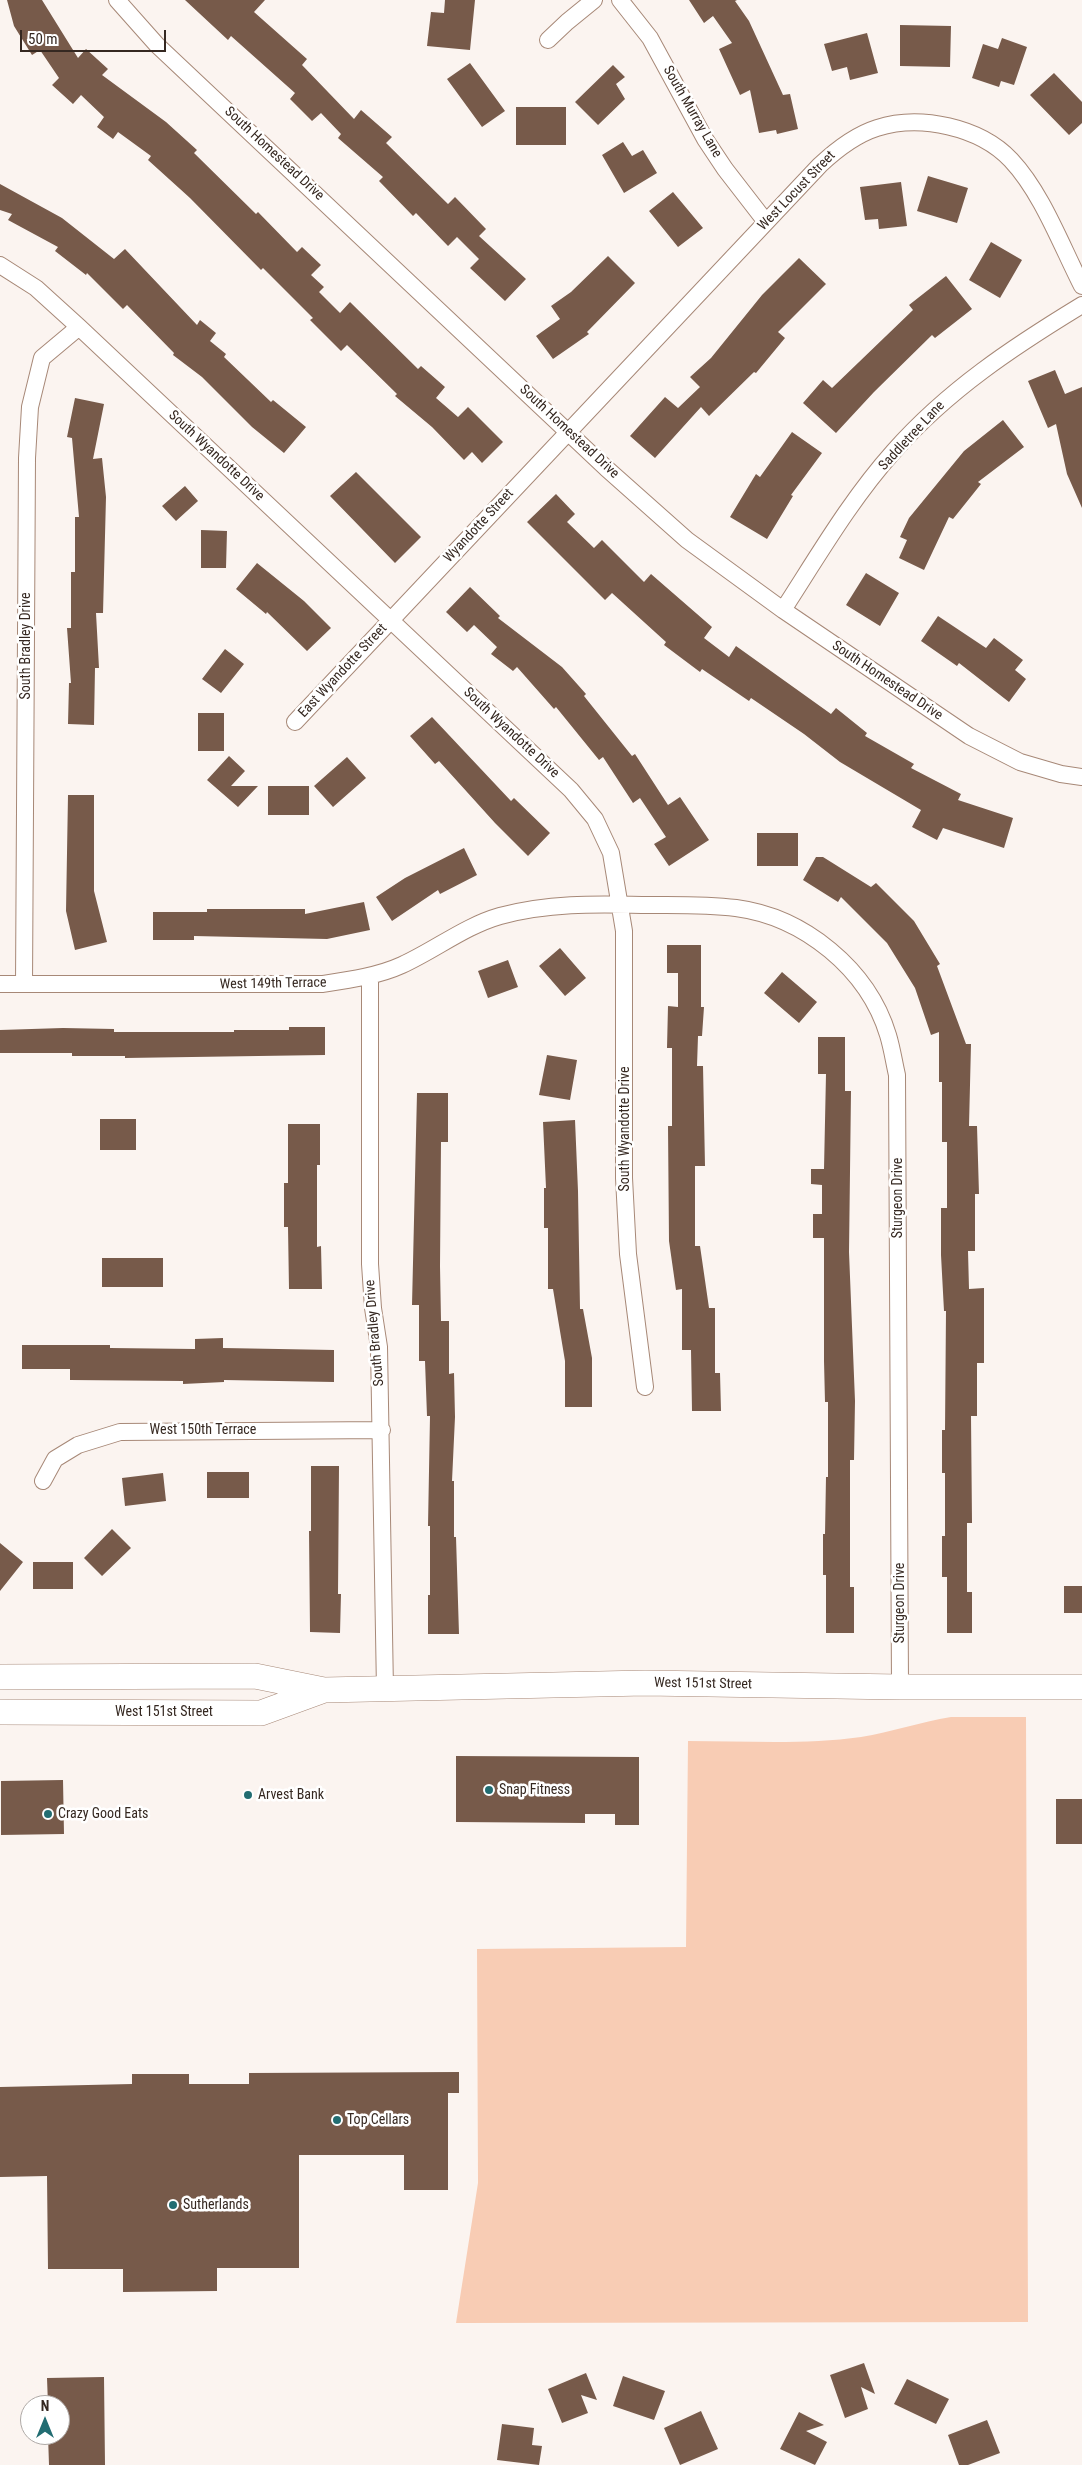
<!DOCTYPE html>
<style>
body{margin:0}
#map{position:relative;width:1082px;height:2465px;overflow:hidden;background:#fbf4f0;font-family:"Roboto Condensed",sans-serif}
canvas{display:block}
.north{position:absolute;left:20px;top:2395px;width:50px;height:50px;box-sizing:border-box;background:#fff;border:1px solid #aea9a6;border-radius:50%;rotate:0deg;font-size:14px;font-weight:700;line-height:20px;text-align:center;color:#352821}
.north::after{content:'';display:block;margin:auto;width:18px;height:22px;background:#226d72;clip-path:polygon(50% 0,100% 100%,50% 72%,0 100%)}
.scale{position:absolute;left:20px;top:30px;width:146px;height:22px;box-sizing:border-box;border:2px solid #352821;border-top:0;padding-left:6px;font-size:15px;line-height:18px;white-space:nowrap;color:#352821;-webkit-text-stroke:4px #fff;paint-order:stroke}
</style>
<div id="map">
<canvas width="1082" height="2465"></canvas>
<div class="north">N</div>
<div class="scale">50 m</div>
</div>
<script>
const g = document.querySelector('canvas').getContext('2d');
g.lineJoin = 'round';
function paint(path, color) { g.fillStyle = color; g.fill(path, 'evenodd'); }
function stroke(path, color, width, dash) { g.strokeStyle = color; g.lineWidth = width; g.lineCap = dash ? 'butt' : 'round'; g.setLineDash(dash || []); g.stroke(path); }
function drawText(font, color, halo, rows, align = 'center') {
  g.font = font + ' "Roboto Condensed",sans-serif'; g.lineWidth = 5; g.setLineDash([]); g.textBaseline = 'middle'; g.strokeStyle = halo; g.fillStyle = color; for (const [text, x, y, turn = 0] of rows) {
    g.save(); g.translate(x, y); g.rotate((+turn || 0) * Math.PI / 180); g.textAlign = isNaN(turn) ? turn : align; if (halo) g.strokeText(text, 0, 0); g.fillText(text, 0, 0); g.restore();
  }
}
paint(new Path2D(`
 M 951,1717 L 1026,1717 L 1028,2322 L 456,2323 L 478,2183 L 477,1949 L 686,1947 L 688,1741 C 744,1741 806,1745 861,1737 C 891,1732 921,1722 951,1717 Z`), '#f8ccb4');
paint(new Path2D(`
 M 7,0 L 42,0 L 78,58 L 86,49 L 108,69 L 102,75 L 166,122 L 197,150 L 194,153 L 256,214 L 258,212 L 297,252 L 302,247 L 321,265 L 311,275 L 324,287 L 319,292 L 340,313 L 350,302 L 418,369 L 421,366 L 445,387 L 436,398 L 458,417 L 468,407 L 503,442 L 482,463 L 472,452 L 464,460 L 432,427 L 395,396 L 397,394 L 347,345 L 341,351 L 310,320 L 313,318 L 263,268 L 261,270 L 190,198 L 148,160 L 151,156 L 118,132 L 113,139 L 97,127 L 104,117 L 81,95 L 73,104 L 52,85 L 59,78 L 40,50 L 32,55 L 14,26 Z
 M 185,0 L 265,0 L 254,12 L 307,59 L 302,65 L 354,119 L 361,110 L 392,137 L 386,143 L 448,204 L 455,197 L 486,229 L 479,236 L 526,279 L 505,301 L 470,268 L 479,259 L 457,237 L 448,246 L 416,213 L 413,216 L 379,181 L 383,177 L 338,138 L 341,134 L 321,113 L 312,121 L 290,99 L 295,93 L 231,36 L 228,40 Z
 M 445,0 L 475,0 L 470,50 L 427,46 L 431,12 L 444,13 Z
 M 689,0 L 737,0 L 735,1 L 749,21 L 783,95 L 790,94 L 798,129 L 777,134 L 776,130 L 759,133 L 750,90 L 740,95 L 719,49 L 732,43 L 713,16 L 704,23 Z
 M 900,25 L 951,26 L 950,67 L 900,66 Z
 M 867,33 L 878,73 L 850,80 L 847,67 L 832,71 L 824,44 Z
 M 1002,38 L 1027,47 L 1014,85 L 1001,81 L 999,87 L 972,78 L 983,44 L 998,49 Z
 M 470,63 L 505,111 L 482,127 L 447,79 Z
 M 613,65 L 625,77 L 616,84 L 625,99 L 598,125 L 575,102 Z
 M 1054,73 L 1082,102 L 1082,123 L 1069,135 L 1030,95 Z
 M 516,107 L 566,107 L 566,145 L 516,145 Z
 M 623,142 L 632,156 L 643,150 L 657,173 L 624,193 L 602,155 Z
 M 928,176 L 968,188 L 957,223 L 917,211 Z
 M 901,182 L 907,226 L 879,229 L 878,219 L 865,220 L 860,187 Z
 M 0,184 L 62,218 L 114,259 L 125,249 L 197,325 L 200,320 L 216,333 L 210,341 L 226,354 L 224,357 L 271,402 L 273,400 L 306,427 L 284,453 L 252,427 L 202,377 L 173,355 L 174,353 L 127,305 L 123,309 L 87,273 L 86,275 L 55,251 L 58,247 L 8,220 L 12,214 L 0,210 Z
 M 673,192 L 703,228 L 678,247 L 649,211 Z
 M 991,242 L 1022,260 L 1000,298 L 969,280 Z
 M 608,256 L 635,283 L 587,332 L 589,334 L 553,359 L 536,336 L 560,319 L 551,306 L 571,292 Z
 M 799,258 L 826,284 L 778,332 L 785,338 L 756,373 L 754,372 L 709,416 L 701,407 L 655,458 L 630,436 L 665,397 L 678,408 L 700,387 L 690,377 L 711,358 L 762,295 Z
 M 946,276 L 972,309 L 935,338 L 932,335 L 874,392 L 836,433 L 803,403 L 823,380 L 832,388 L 913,310 L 909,305 Z
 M 1055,370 L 1065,394 L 1082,387 L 1082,508 L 1067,474 L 1056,424 L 1048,428 L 1028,381 Z
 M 75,398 L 104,404 L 93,459 L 102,458 L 106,497 L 103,613 L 96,613 L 99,668 L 95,668 L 94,725 L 68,724 L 69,683 L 71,683 L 67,628 L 71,628 L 71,572 L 75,572 L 75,517 L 79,517 L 72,438 L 67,437 Z
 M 1003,420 L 1024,447 L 978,482 L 981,484 L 953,519 L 949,517 L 924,570 L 899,558 L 907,540 L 900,537 L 909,518 L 964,451 Z
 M 792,432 L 822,453 L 791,495 L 793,496 L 767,539 L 730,517 L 756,474 L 760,477 Z
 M 356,472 L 421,537 L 395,563 L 330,496 Z
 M 185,486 L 198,501 L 176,521 L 162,506 Z
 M 556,494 L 575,514 L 567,522 L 594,548 L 602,540 L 644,582 L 651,574 L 712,627 L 704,638 L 729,657 L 736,646 L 831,714 L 836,708 L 867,733 L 865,736 L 914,764 L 911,768 L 961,794 L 958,800 L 1013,818 L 1004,848 L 943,828 L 937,840 L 912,827 L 921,810 L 840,762 L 804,734 L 751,698 L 749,701 L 702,669 L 700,672 L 664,645 L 666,642 L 612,593 L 605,600 L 527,522 Z
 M 201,530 L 227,531 L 226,568 L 201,568 Z
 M 257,563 L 304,601 L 331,628 L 307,651 L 267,612 L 266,614 L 236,589 Z
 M 866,573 L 899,593 L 880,626 L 846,605 Z
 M 470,587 L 500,616 L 498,618 L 562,667 L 586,694 L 584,696 L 632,756 L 635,754 L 668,805 L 680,797 L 709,840 L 669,866 L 654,844 L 666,837 L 640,798 L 633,803 L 603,757 L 599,760 L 556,707 L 554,709 L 517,667 L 513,671 L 491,654 L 497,647 L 474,625 L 467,632 L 446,612 Z
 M 938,616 L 986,648 L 994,638 L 1023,660 L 1015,670 L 1026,679 L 1009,702 L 959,663 L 957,666 L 921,641 Z
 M 225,649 L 244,664 L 221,693 L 202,679 Z
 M 198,713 L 224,713 L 224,751 L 198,751 Z
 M 432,717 L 511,801 L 514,798 L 550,833 L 528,856 L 495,823 L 439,761 L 435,764 L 410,736 Z
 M 229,756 L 245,771 L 231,786 L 258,786 L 238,807 L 207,780 Z
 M 347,757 L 366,778 L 333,807 L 314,786 Z
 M 268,786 L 309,786 L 309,815 L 268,815 Z
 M 68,795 L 94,795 L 94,891 L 107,942 L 75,950 L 66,911 Z
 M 757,833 L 798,833 L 798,866 L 757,866 Z
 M 464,848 L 477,875 L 440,894 L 438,890 L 392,921 L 376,897 L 405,878 Z
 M 816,857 L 823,857 L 871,887 L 876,883 L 914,921 L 940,964 L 937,966 L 966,1044 L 971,1044 L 969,1126 L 977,1126 L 979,1194 L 975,1194 L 975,1251 L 968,1251 L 969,1289 L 984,1288 L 984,1363 L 977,1363 L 977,1416 L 971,1416 L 972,1523 L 967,1523 L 967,1592 L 972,1592 L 972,1633 L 947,1633 L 947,1577 L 942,1577 L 942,1536 L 945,1536 L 945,1473 L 942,1473 L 942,1430 L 945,1430 L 946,1311 L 944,1311 L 941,1255 L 941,1208 L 947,1208 L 947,1142 L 942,1142 L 942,1082 L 939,1082 L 939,1032 L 931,1035 L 915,988 L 887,943 L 841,897 L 838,902 L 803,880 Z
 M 364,902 L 370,930 L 327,939 L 194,936 L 194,940 L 153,940 L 153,912 L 207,912 L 207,909 L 305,909 L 305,914 Z
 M 667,945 L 701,945 L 701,1007 L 704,1007 L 702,1036 L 698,1036 L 697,1066 L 703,1066 L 705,1166 L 695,1166 L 695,1246 L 700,1246 L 709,1308 L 715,1308 L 715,1373 L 720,1373 L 721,1411 L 692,1411 L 691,1350 L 682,1350 L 682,1289 L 676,1290 L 669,1241 L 668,1126 L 672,1126 L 672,1048 L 667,1048 L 668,1006 L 678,1007 L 678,973 L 667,973 Z
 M 560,948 L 586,978 L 565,996 L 539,966 Z
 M 508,960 L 518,987 L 488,998 L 478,971 Z
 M 782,972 L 817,1002 L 799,1023 L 764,993 Z
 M 289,1027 L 325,1027 L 325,1055 L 125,1058 L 125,1056 L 72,1056 L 72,1053 L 0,1053 L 0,1030 L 63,1028 L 114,1029 L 114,1032 L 234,1032 L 234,1030 L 289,1030 Z
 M 818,1037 L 845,1037 L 845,1091 L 851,1091 L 849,1252 L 855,1401 L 854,1460 L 850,1460 L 850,1587 L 854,1587 L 854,1633 L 826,1633 L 826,1575 L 823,1575 L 823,1534 L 825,1534 L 826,1477 L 828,1477 L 828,1402 L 825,1402 L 824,1361 L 824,1238 L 813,1238 L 813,1214 L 822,1214 L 822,1185 L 811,1184 L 811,1169 L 824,1169 L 826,1074 L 818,1074 Z
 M 547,1055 L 577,1060 L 570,1100 L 539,1095 Z
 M 417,1093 L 448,1093 L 448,1142 L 441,1142 L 440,1266 L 441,1321 L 449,1321 L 449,1374 L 454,1373 L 455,1417 L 452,1481 L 454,1481 L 454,1537 L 456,1537 L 459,1634 L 428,1634 L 428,1595 L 430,1595 L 430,1526 L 428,1526 L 430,1416 L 427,1416 L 425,1361 L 419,1361 L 419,1305 L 412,1305 Z
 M 100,1119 L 136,1119 L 136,1150 L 100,1150 Z
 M 575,1120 L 578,1191 L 580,1309 L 583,1309 L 592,1358 L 592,1407 L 565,1407 L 565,1361 L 553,1289 L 548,1289 L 548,1228 L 544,1228 L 544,1188 L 546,1188 L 543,1122 Z
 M 288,1124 L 320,1124 L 320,1165 L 317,1165 L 317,1247 L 321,1246 L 322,1289 L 289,1289 L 288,1227 L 284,1227 L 284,1183 L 288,1183 Z
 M 102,1258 L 163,1258 L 163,1287 L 102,1287 Z
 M 223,1338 L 223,1348 L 334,1350 L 334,1382 L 224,1380 L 224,1382 L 183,1384 L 183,1381 L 70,1380 L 70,1369 L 22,1369 L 22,1345 L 110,1345 L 110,1348 L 195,1349 L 195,1339 Z
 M 311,1466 L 339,1466 L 338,1594 L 341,1594 L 340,1633 L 310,1632 L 309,1531 L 311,1531 Z
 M 207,1472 L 249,1472 L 249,1498 L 207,1498 Z
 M 163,1473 L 166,1501 L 125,1506 L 122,1478 Z
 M 112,1529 L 131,1548 L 102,1576 L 84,1558 Z
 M 0,1543 L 23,1562 L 0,1591 Z
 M 33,1562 L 73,1562 L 73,1589 L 33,1589 Z
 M 1064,1586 L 1082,1586 L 1082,1613 L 1064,1613 Z
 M 456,1756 L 639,1757 L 639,1825 L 615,1825 L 615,1814 L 585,1814 L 585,1823 L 456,1822 Z
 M 63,1780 L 64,1834 L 1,1835 L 1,1781 Z
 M 1056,1799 L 1082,1799 L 1082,1844 L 1056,1844 Z
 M 459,2072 L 459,2093 L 448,2093 L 448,2190 L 404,2190 L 404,2155 L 299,2155 L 299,2268 L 217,2268 L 217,2291 L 123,2292 L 123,2269 L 48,2269 L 47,2176 L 0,2177 L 0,2087 L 132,2084 L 132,2074 L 189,2074 L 189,2084 L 249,2084 L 249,2073 Z
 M 864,2363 L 875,2394 L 861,2387 L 868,2409 L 845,2418 L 830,2375 Z
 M 586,2373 L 597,2400 L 581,2395 L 588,2413 L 562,2423 L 548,2389 Z
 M 623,2376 L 665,2391 L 654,2420 L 613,2406 Z
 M 104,2377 L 105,2465 L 49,2465 L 48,2435 L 60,2435 L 60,2405 L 48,2405 L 47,2378 Z
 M 907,2379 L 949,2399 L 936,2424 L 894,2404 Z
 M 701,2411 L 718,2449 L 680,2465 L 664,2428 Z
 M 799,2412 L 824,2425 L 806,2431 L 827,2442 L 815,2465 L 780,2449 Z
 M 987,2420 L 1000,2453 L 968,2465 L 959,2465 L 948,2435 Z
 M 502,2424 L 534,2428 L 532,2445 L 542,2446 L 539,2465 L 497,2460 Z`), '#775a4a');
const street = new Path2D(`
 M 117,0 L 157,45 L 606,468 L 687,540 L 783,610 L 969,736 L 1020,762 L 1061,774 L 1082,777
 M 620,0 L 650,38 L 705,139 L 725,169 L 766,222
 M 548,40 L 567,22 L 594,0
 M 0,265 L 36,288 L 79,327 L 571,790 L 595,819 L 611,853 L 624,931 L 624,1178 L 628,1254 L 645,1387
 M 783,610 C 818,556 851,499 894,451 C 948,390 1013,347 1082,305
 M 295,722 L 820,165 C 836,150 855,135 877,128 C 920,114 980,127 1011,160 C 1042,193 1061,245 1082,286
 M 370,976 L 370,1264 L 373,1308 L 379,1347 L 385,1690
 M 0,984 L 322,984 C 349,980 378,976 402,965 C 435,950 465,926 500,916 C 548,903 594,904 642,905 C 674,905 705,904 736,908 C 804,917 868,969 888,1035 C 892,1048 894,1062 897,1075 L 900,1687
 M 24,984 L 27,458 L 30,407 L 42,358 L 79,327
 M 43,1481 L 55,1459 L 78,1445 L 120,1432 L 382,1430`);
const primary = new Path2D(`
 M 0,1677 L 255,1676 L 324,1690 L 645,1683 L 900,1687 L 1082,1687
 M 0,1712 L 261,1713 L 324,1690`);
stroke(street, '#a78877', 18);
stroke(primary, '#a78877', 26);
stroke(street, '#fff', 16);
stroke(primary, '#fff', 25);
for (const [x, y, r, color] of [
 [489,1790,5,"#226d72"],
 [248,1795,5,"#226d72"],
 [48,1814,5,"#226d72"],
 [337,2120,5,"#226d72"],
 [173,2205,5,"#226d72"]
]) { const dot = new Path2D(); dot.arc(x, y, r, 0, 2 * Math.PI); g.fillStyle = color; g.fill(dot); stroke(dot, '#fff', 2); }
drawText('14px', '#352821', '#fff', [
 ["South Murray Lane",692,112,60],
 ["South Homestead Drive",274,154,43],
 ["West Locust Street",797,191,-46],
 ["South Homestead Drive",569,432,43],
 ["Saddletree Lane",912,436,-47],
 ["South Wyandotte Drive",216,456,43],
 ["Wyandotte Street",479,526,-47],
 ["South Bradley Drive",26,646,-90],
 ["East Wyandotte Street",343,671,-47],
 ["South Homestead Drive",887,681,34],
 ["South Wyandotte Drive",511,733,43],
 ["West 149th Terrace",273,984,-1],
 ["South Wyandotte Drive",625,1129,-90],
 ["Sturgeon Drive",898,1198,-90],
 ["South Bradley Drive",375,1333,-95],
 ["West 150th Terrace",203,1430],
 ["Sturgeon Drive",900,1603,-90],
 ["West 151st Street",703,1684,1],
 ["West 151st Street",164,1712]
]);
drawText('14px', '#352821', '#fff', [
 ["Snap Fitness",499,1790],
 ["Arvest Bank",258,1795],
 ["Crazy Good Eats",58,1814],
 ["Top Cellars",347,2120],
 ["Sutherlands",183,2205]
], 'left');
</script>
